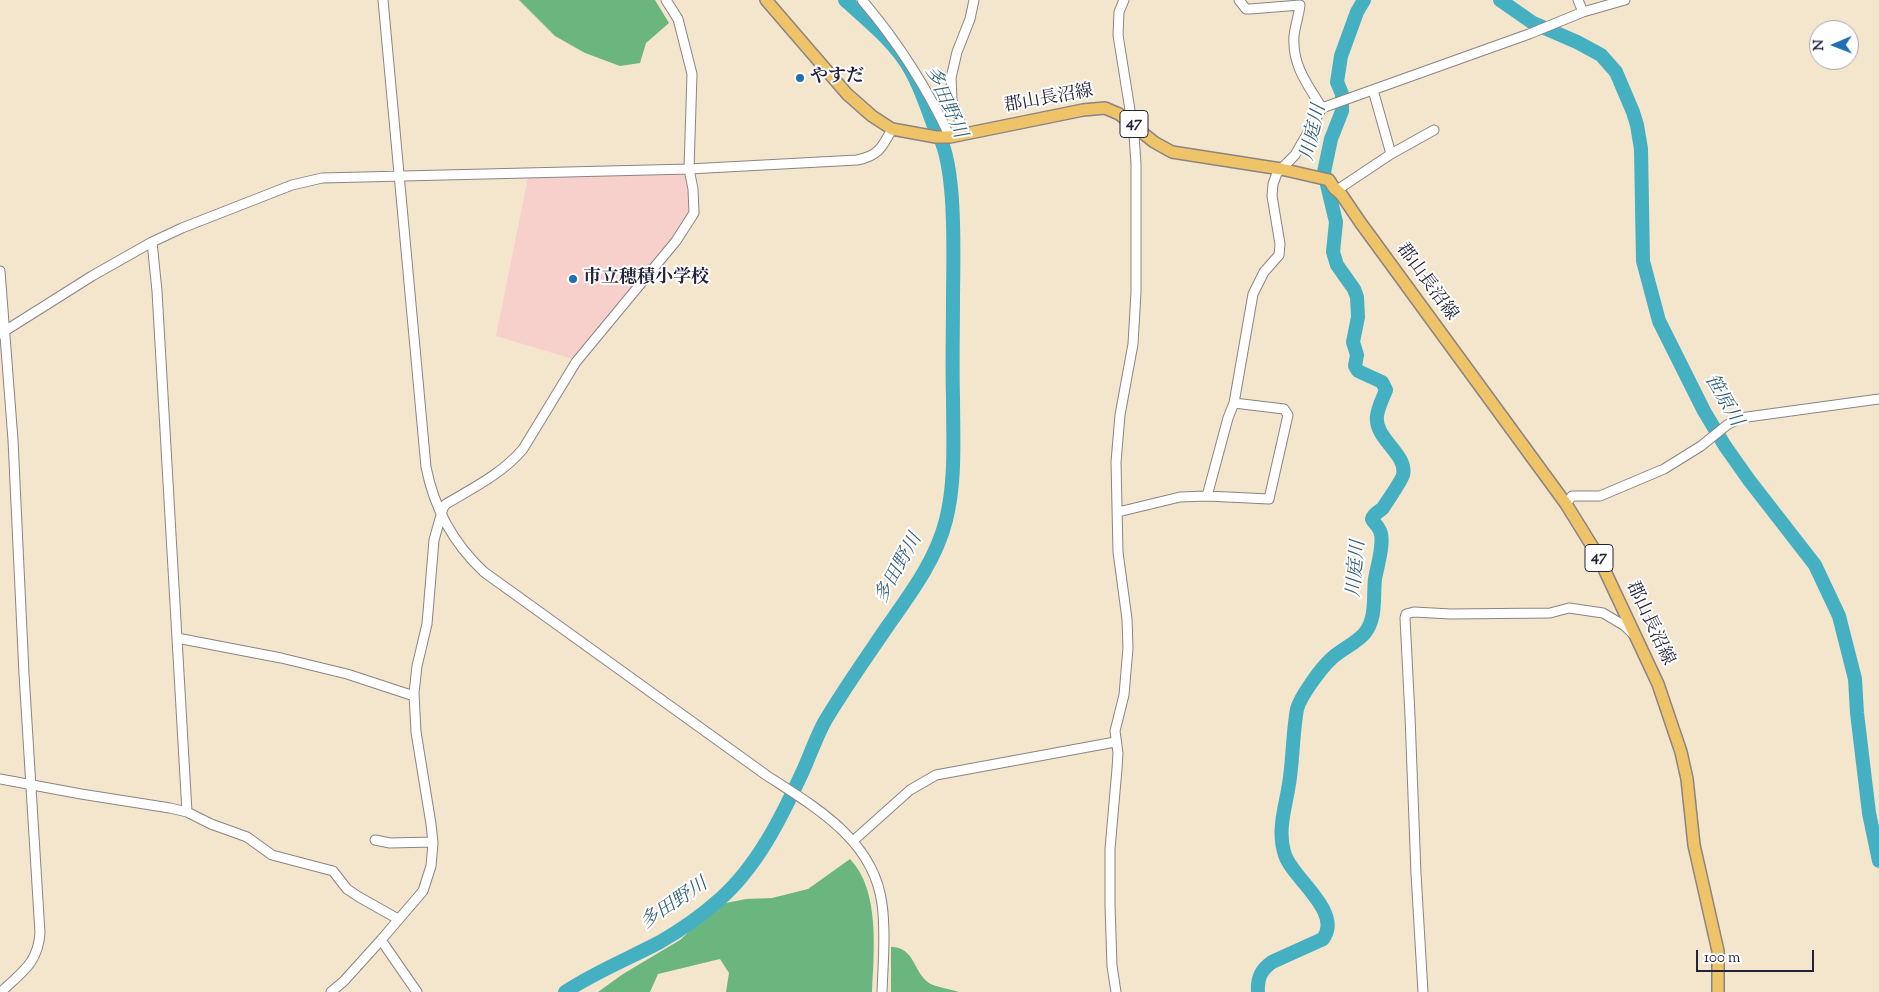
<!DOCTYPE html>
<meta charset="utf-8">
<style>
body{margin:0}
#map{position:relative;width:1879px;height:992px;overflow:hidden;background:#f4e5cd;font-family:"Sorts Mill Goudy",serif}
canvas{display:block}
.north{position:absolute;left:1809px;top:20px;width:50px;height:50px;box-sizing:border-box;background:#fff;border:1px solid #a7a7b1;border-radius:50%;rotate:269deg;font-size:14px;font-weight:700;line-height:20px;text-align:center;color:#22223b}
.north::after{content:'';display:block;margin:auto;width:18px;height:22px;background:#1f6fb2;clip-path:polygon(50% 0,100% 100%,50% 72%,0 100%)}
.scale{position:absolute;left:1696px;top:950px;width:118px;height:22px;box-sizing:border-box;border:2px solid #22223b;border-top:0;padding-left:6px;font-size:15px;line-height:18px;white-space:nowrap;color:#22223b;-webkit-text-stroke:4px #fff;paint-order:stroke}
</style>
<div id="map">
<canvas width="1879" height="992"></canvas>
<div class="north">N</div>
<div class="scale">100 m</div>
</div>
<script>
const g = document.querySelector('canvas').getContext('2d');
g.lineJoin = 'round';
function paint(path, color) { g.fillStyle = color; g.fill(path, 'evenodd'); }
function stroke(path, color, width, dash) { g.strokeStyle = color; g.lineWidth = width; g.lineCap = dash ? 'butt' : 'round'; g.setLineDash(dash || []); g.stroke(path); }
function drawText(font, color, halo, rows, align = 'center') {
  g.font = font + ' "Sorts Mill Goudy","Noto Serif JP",serif'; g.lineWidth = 4; g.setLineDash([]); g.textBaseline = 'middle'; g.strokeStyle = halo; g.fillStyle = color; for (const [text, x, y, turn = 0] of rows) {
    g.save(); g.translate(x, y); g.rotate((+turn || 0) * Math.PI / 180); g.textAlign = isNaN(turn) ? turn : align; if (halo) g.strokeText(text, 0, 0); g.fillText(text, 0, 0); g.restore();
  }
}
paint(new Path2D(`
 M 683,174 L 687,177 L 691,204 L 690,213 L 686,223 L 573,359 L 496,336 L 528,177 Z`), '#f7d0cb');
paint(new Path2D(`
 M 519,0 L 655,0 L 669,23 L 646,43 L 640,63 L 620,66 L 585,53 L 555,36 Z
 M 850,859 C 880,890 874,951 872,992 L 726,992 L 729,973 L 720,959 L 658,974 L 650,992 L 598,992 L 623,974 L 680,940 L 708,914 L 726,903 L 746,899 L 772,898 L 808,889 Z
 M 891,947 C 915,947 913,972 929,983 C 935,987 951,989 959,992 L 891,992 Z`), '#6bb67e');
stroke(new Path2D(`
 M 1500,0 L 1533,23 L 1577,42 L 1601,55 L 1616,72 L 1633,112 L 1637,125 L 1641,149 L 1643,261 L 1659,321 L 1704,411 L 1725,446 L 1749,480 L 1815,565 L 1839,616 L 1855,679 L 1857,713 L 1869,813 L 1879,861
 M 565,992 C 595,972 628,959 660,942 C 681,930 701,916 719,900 C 757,867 781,818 802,773 C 810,756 816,737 825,721 C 844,689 866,658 887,627 C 911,593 936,560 946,520 C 956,480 953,438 953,397 C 952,365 953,332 953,300 C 953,259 958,160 935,129 C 926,105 918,79 903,58 C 887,36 865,18 845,0
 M 1258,992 C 1257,978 1261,970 1272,962 L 1323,939 C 1343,912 1293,879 1285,855 C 1276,828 1287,804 1290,777 C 1293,755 1293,731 1297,709 C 1300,697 1321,668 1331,659 C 1340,650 1355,644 1364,634 C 1377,619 1373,597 1375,579 C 1377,567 1385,542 1380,531 C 1378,526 1374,523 1372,519 C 1374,513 1379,512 1383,508 C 1386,503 1402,480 1403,475 C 1408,454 1374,439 1377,416 C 1378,407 1383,398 1386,390 L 1382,382 L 1358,371 L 1355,366 L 1357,355 L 1353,342 L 1358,317 L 1357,297 L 1354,289 L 1337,265 L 1333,252 L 1336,222 L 1324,172 L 1331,139 L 1342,111 L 1342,94 L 1337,82 L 1341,56 L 1357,12 L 1364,0`), '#44b0c2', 14);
const minor = new Path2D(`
 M 383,0 L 426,467 C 434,508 454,544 484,572 L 766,775 C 815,807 874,840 882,904 C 886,933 883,963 882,992
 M 862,0 C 897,41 927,88 950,137
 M 1239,0 L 1246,9 L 1250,9 L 1300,5 C 1299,15 1295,26 1294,36 C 1292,65 1307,84 1322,108
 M 1578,0 L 1583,12
 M 1373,90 L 1391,154
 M 964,134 L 952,100 L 951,78 L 957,52 L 970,19 L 974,0
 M 1337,190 L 1391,154 L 1434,130
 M 152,242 L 157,291 L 187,812
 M 0,271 L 13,440 L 24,674 L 40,933 C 38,963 22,972 1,992
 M 0,334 L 92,276 L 152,242 L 182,228 L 292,185 L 322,178 L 689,169 L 857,160 C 878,156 882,148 892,129
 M 1207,496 L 1228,418 L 1234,403 L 1253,294 L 1264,272 L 1279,255 L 1280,244 L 1272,196 L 1273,184 L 1277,173 L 1295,155 L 1322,108 L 1529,34 L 1583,12 L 1625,0
 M 1566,504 L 1572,496 L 1600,496 L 1664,469 L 1701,446 L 1727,425 L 1740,418 L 1879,399
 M 1118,512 L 1180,497 L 1207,496 L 1269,499 L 1288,415 L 1284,409 L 1234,403
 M 177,638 L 281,658 L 347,674 L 414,696
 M 0,779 L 81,794 L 170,808 L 187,812 L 211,824 L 247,837 L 272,855 L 333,871 L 347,889 L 359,897 L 398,919
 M 375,840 L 390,843 L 433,842
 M 853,841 L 910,790 L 936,775 L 1115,742
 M 381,940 L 417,992
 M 331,992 L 344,981 L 381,940 L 423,891 L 431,866 L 433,843 L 431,824 L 416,732 L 414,693 L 417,666 L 427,624 L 434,540 L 443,508 L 446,504 C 473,488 503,473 523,449 L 576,362 L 676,241 L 694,213 L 693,189 L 689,169 L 692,74 L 678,19 L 666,0
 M 1116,992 L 1112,966 L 1110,905 L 1110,849 L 1117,769 L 1118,753 L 1115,731 L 1124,695 L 1128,648 L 1127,619 L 1118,552 L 1116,462 L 1120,415 L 1133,344 L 1136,292 L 1136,164 L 1134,135 L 1118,35 L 1119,12 L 1124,0
 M 1423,992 L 1416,874 L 1410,716 L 1405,618 L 1406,614 L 1414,612 L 1451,614 L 1550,613 L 1569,608 L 1603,613 L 1625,626 L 1633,634`);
const major = new Path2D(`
 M 766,0 L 847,94 L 872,116 L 892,129 L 936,137 L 950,137 L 1083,110 L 1105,108 L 1119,114 L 1154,142 L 1172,152 L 1281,169 L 1329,180 L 1334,188 L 1341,194 L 1360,222 L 1566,504 L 1597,554 L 1658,684 L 1681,752 L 1687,779 L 1694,845 L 1718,951 L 1718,992`);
stroke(minor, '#8b8484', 11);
stroke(major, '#8b8484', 14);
stroke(minor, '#fff', 9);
stroke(major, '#efc469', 11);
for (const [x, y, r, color] of [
 [800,78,5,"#1f6fb2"],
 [573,279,5,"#1f6fb2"]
]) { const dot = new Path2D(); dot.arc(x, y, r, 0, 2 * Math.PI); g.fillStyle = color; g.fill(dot); stroke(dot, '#fff', 2); }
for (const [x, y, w] of [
 [1134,124,28],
 [1599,558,28]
]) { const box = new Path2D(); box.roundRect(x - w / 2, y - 13.5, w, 27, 4); g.fillStyle = '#fff'; g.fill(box); stroke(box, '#22223b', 1); }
drawText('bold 16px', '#22223b', null, [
 ["47",1134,124],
 ["47",1599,558]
]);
drawText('bold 18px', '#22223b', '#fff', [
 ["やすだ",810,78],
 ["市立穂積小学校",583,279]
], 'left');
drawText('18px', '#22223b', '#fff', [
 ["郡山長沼線",1049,100,-10],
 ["郡山長沼線",1426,283,54],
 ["郡山長沼線",1649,624,65]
]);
drawText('italic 19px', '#316278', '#fff', [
 ["多田野川",944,103,66],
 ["川庭川",1315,133,-77],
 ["笹原川",1722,401,60],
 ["多田野川",900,569,-61],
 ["川庭川",1358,569,-85],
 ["多田野川",675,905,-34]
]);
</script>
